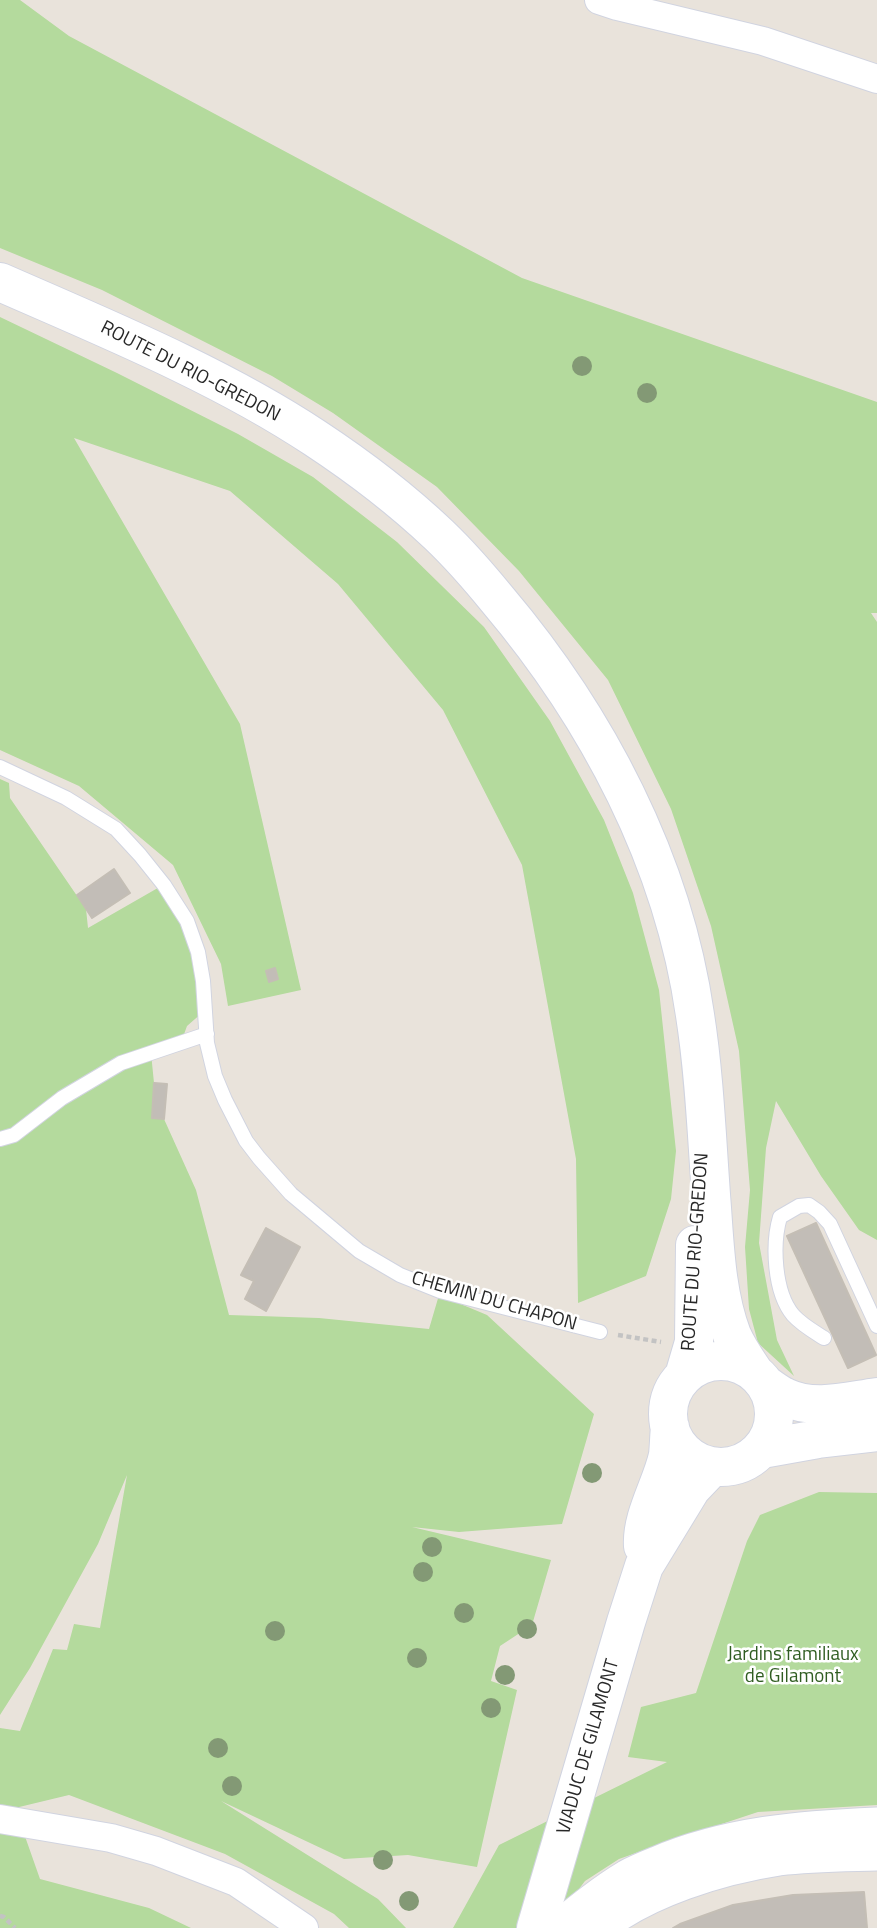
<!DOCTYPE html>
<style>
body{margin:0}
canvas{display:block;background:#e9e3db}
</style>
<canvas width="877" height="1928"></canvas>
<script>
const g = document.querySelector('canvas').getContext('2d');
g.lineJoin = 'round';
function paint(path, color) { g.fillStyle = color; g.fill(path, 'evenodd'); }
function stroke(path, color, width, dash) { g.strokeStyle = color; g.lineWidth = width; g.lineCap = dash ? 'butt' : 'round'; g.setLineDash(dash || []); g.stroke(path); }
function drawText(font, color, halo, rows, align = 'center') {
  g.font = font + ' "Titillium Web",sans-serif'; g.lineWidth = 5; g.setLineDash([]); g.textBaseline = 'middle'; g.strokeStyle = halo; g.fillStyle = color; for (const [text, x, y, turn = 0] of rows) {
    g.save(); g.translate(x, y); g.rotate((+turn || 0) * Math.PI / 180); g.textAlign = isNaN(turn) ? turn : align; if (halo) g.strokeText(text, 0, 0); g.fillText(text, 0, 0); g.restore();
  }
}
paint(new Path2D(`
 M 0,0 L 20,0 L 69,36 L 522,278 L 877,402 L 877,613 L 871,613 L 877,622 L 877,1240 L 859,1230 L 821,1176 L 776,1101 L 766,1148 L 759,1243 L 777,1340 L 794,1376 L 758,1343 L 749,1309 L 745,1247 L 750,1190 L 739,1051 L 711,926 L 671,809 L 608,680 L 519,571 L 437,487 L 333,413 L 272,376 L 102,290 L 0,248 Z
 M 0,317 L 117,373 L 238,434 L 313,477 L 397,542 L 484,627 L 550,721 L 604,820 L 633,893 L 659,990 L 676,1151 L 671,1199 L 646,1276 L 578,1303 L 576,1159 L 522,865 L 443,710 L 338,584 L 230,491 L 74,438 L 240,724 L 301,990 L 228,1006 L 221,964 L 173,865 L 79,786 L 0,750 Z
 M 0,779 L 9,783 L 10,798 L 86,909 L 88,928 L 163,885 L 185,920 L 203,1012 L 187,1026 L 183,1037 L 151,1053 L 154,1083 L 152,1118 L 164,1119 L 196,1190 L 229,1315 L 319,1318 L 429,1329 L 439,1295 L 487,1315 L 594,1414 L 562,1524 L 459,1532 L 412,1527 L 551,1560 L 532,1625 L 500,1646 L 491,1681 L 517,1690 L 477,1867 L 408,1855 L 344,1859 L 221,1801 L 378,1899 L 406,1928 L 349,1928 L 334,1914 L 225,1854 L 69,1795 L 15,1808 L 40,1879 L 149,1908 L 191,1928 L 0,1928 L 0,1728 L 20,1731 L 53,1649 L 67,1650 L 74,1624 L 100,1628 L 127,1475 L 98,1544 L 30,1668 L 0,1715 Z
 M 819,1492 L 877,1493 L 877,1805 L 758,1812 L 667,1842 L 619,1859 L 585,1881 L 549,1928 L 453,1928 L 499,1845 L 667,1762 L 628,1757 L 641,1707 L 696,1693 L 747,1541 L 760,1515 Z`), '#b4da9d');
const building = new Path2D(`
 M 114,869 L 130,893 L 92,918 L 77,895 Z
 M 275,968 L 278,979 L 269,982 L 266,971 Z
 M 154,1083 L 167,1084 L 164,1119 L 152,1118 Z
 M 816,1223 L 876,1355 L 848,1368 L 787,1236 Z
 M 266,1228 L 300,1247 L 266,1311 L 245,1299 L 254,1281 L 241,1275 Z
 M 864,1892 L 867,1928 L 673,1928 L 680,1924 L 733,1905 L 793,1895 Z`);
paint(building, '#c2bdb7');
stroke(building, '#c4beb5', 2);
const service = new Path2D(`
 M 0,767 L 66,798 L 116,829 L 140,855 L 164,885 L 187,921 L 198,952 L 203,981 L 207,1043 L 215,1076 L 225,1100 L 246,1141 L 259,1158 L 291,1194 L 359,1251 L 400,1275 L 440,1291 L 600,1332
 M 0,1139 L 14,1135 L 62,1098 L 121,1063 L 207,1034
 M 824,1338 C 813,1331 802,1325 793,1315 C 774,1292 772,1244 780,1217 L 799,1206 L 809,1205 L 819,1212 L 830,1224 L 877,1326`);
const minor = new Path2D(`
 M 599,0 L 617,6 L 763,41 L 877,79
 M 0,1819 L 111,1838 L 156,1851 L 236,1882 L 304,1928`);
const tertiary = new Path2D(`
 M 559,1928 C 581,1910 603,1892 628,1877 C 637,1872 647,1868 657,1864 C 727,1834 802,1828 877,1825
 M 598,1928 C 645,1890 720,1867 779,1858 C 811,1854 844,1854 877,1853`);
const secondary = new Path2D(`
 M 0,282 C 105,328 220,375 315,438 C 359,467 401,499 439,535 C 460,555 479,577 497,599 C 597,717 673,861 695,1015 C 705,1079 707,1144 712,1208 C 715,1250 717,1296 732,1335 C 738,1349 746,1360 754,1372
 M668 1414a53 53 0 1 1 106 0a53 53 0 1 1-106 0Z
 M 684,1376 L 694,1342 L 695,1245
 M 766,1385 C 772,1389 778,1394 785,1397 C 814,1411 847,1401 877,1397
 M 762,1449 L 818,1439 L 877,1432
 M 643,1546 C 641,1516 662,1484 668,1455 C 669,1446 669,1436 670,1427
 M 536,1928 L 626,1622 L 644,1566 L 691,1489 L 712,1467`);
stroke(service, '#d1d4e0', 16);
stroke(minor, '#d1d4e0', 30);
stroke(tertiary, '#d1d4e0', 37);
stroke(secondary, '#d1d4e0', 40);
stroke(new Path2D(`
 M 618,1335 L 661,1342
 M 0,1916 L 4,1917 L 15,1928`), '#c3c3c3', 4.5, [5, 3.5]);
stroke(service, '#fff', 14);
stroke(minor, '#fff', 28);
stroke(tertiary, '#fff', 35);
stroke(secondary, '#fff', 38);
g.fillStyle = '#839975';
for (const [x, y] of [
 [582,366],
 [647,393],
 [592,1473],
 [432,1547],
 [423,1572],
 [464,1613],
 [527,1629],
 [275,1631],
 [417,1658],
 [505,1675],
 [491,1708],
 [218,1748],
 [232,1786],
 [383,1860],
 [409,1901]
]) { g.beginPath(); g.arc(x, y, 10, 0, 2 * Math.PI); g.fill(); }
drawText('19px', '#282828', '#fff', [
 ["ROUTE DU RIO-GREDON",190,372,27],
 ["ROUTE DU RIO-GREDON",696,1252,-86],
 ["CHEMIN DU CHAPON",494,1302,16],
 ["VIADUC DE GILAMONT",589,1747,-74]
]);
drawText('19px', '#2f5d21', '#fff', [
 ["Jardins familiaux",793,1655],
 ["de Gilamont",793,1677]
]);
</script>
